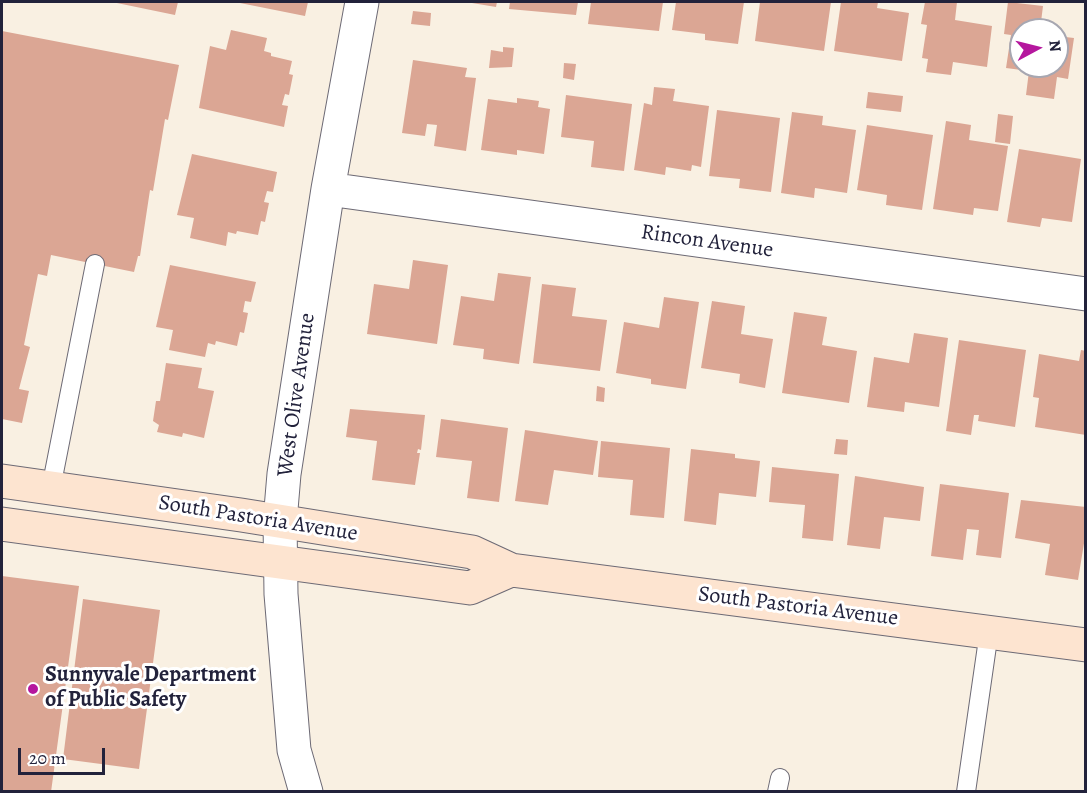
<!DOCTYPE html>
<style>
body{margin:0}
#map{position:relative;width:1087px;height:793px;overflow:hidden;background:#f9f0e2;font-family:Alegreya,serif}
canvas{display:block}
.frame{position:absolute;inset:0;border:3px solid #22223b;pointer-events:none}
.north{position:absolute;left:1009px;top:18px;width:60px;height:60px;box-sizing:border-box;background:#fff;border:2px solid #a7a7b1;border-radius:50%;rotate:83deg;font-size:16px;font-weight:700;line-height:24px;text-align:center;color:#22223b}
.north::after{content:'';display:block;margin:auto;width:21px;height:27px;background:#b5179e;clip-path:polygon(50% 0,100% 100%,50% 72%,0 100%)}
.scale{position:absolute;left:18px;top:748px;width:87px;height:27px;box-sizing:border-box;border:3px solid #22223b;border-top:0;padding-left:8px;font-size:18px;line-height:21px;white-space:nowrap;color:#22223b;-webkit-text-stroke:4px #fff;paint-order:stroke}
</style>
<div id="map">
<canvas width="1087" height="793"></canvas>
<div class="frame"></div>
<div class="north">N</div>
<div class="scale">20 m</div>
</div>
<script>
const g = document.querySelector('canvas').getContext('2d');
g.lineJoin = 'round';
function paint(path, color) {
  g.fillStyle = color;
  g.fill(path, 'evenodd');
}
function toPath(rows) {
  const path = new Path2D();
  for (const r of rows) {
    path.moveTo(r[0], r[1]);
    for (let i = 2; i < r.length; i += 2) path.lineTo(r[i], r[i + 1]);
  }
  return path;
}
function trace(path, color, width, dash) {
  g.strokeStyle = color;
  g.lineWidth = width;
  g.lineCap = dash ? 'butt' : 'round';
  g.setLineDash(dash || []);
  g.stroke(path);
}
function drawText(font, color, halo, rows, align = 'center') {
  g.font = font + ' Alegreya,serif';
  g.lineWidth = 6;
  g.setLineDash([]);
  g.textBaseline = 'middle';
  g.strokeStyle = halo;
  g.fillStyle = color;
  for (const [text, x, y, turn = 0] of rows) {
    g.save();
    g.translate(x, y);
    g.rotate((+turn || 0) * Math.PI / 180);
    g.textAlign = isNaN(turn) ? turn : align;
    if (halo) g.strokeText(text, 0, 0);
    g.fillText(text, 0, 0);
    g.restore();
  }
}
const building = toPath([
 [112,2,178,2,175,15],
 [466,2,497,2,496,7],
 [510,2,578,2,576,15,509,9],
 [591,2,663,2,659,31,588,24],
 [676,2,744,2,738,44,705,40,705,34,672,30],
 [760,2,831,2,824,51,755,41],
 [841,2,878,2,877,8,909,13,902,61,834,51],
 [925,2,957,2,955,20,992,26,987,67,953,62,951,75,926,72,928,59,922,58,927,25,921,24],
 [1008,2,1043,6,1040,30,1021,30,1021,66,1057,66,1057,36,1074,38,1068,79,1057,77,1054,99,1026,95,1029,71,1006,68,1011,35,1004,34],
 [240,3,240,2,308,2,305,16],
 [413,11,431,13,430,26,411,24],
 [231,30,267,38,264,51,271,53,271,56,292,61,289,74,293,75,289,95,285,94,282,105,288,106,284,127,199,108,210,46,226,50],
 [2,31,179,65,168,120,165,119,153,191,150,190,140,256,138,256,134,272,51,255,47,276,38,274,24,345,30,347,19,389,29,391,22,423,2,419],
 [503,47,514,48,512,67,489,68,491,50,503,52],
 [413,60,467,68,465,77,476,78,466,151,434,146,437,125,427,124,425,136,402,133],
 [564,63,576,64,574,80,563,78],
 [654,87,675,89,673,101,709,106,701,167,692,165,691,171,666,167,665,175,634,170,644,103,652,105],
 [868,92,903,96,901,112,866,108],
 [566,95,632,104,624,171,591,167,594,141,561,137],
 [517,98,539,101,538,107,550,109,544,154,517,150,517,155,481,150,488,99,517,103],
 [717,110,780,118,771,192,739,188,740,179,709,176],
 [792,112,823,116,822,125,856,130,847,193,815,188,814,198,781,193],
 [998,114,1013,116,1010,144,995,142],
 [946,121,971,125,969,140,1008,146,998,211,974,208,973,215,933,209],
 [867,125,933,135,922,210,886,205,887,195,857,190],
 [1019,149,1081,159,1072,222,1042,218,1040,227,1007,222],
 [192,154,277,172,273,192,267,191,264,202,269,203,265,222,261,221,258,235,237,231,236,234,228,232,226,246,190,238,194,218,177,215],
 [413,260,448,265,437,344,367,334,374,284,409,289],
 [170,265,256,282,251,302,245,301,243,312,248,313,244,333,240,332,237,346,216,341,215,345,208,343,205,357,169,350,173,330,156,327],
 [498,273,531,277,519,364,483,359,484,349,453,345,461,296,494,301],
 [542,284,576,288,572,316,607,320,600,371,533,363],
 [664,297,699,302,686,389,651,384,651,379,616,373,624,322,659,328],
 [712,301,745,306,741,334,773,339,765,388,739,383,740,374,701,368],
 [794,312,827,317,822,345,857,351,849,403,782,393],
 [914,333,948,338,939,407,905,402,904,412,867,407,874,357,909,363],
 [959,340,1026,350,1015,427,978,421,979,415,974,415,971,435,946,431],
 [1081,350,1086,351,1086,435,1035,427,1039,398,1033,397,1039,354,1079,361],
 [166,363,202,368,198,388,214,391,204,438,183,433,182,437,157,432,159,425,153,421,156,401,160,401],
 [597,386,605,388,604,402,596,401],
 [350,409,425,415,421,450,418,449,417,453,420,453,415,485,372,480,377,441,346,437],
 [441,419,508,428,499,502,467,498,472,461,436,457],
 [525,430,598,441,593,475,554,470,548,505,515,501],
 [836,439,848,440,847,455,834,454],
 [601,441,670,448,664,518,630,515,633,480,598,477],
 [691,449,735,454,735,458,760,461,756,497,719,493,716,525,684,521],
 [772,467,839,474,833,541,802,538,805,505,769,502],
 [855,476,924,487,920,521,884,517,880,549,847,545],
 [940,484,1009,493,1001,558,976,555,979,530,967,529,963,560,931,556],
 [1021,500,1086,507,1086,531,1078,580,1045,575,1050,544,1015,538],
 [2,576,79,586,51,792,2,792],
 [83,599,160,610,139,769,63,759]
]);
const lane = toPath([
 [51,488,95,264],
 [777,792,780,778],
 [966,792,989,632]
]);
const street = toPath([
 [328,189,1086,294],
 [306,792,294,750,281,594,280,521,284,474,328,189,362,2]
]);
const secondary = toPath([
 [2,481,241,515,472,552,511,570,1086,645],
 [2,524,470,588,511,570]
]);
const markers = [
 [33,689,6,"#b5179e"]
];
const streetNames = [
 ["Rincon Avenue",707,242,8],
 ["West Olive Avenue",297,395,-82],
 ["South Pastoria Avenue",258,519,9],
 ["South Pastoria Avenue",798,607,7]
];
const poiNames = [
 ["Sunnyvale Department",45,676],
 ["of Public Safety",45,701]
];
paint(building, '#dba694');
trace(lane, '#6d6a75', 20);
trace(street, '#6d6a75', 35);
trace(secondary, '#6d6a75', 35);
trace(lane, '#fff', 18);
trace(street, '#fff', 33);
trace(secondary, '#fde4d0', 33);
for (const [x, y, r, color] of markers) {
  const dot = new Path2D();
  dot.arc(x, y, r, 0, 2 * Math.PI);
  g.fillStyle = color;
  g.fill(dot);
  trace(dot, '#fff', 2);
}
drawText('22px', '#22223b', '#fff', streetNames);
drawText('bold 22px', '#22223b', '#fff', poiNames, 'left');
</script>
